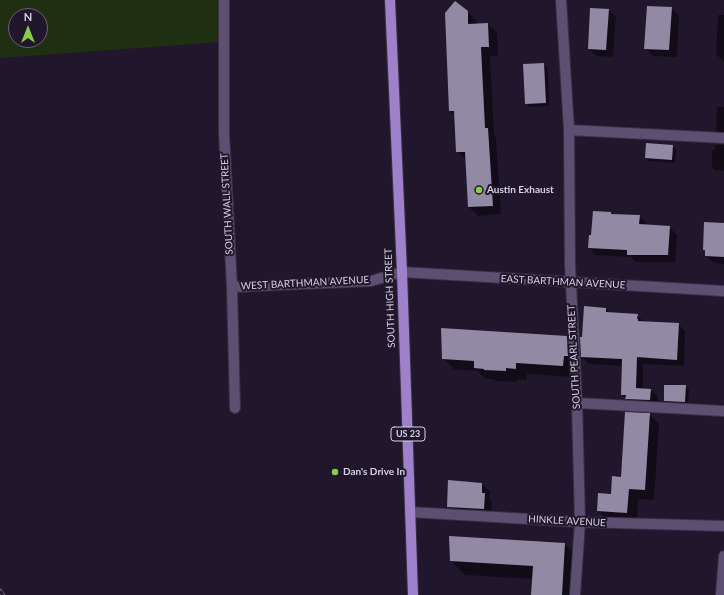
<!DOCTYPE html>
<style>
body{margin:0}
#map{position:relative;width:724px;height:595px;overflow:hidden;background:#20172c;font-family:Lato,sans-serif}
canvas{display:block}
.north{position:absolute;left:8px;top:8px;width:40px;height:40px;box-sizing:border-box;background:#20172c;border:1px solid #696274;border-radius:50%;rotate:0deg;font-size:11px;font-weight:700;line-height:16px;text-align:center;color:#d7d2e1}
.north::after{content:'';display:block;margin:auto;width:14px;height:18px;background:#89ce48;clip-path:polygon(50% 0,100% 100%,50% 72%,0 100%)}
</style>
<div id="map">
<canvas width="724" height="595"></canvas>
<div class="north">N</div>
</div>
<script>
const g = document.querySelector('canvas').getContext('2d');
g.lineJoin = 'round';
function paint(path, color) {
  g.fillStyle = color;
  g.fill(path, 'evenodd');
}
function toPath(rows) {
  const path = new Path2D();
  for (const r of rows) {
    path.moveTo(r[0], r[1]);
    for (let i = 2; i < r.length; i += 2) path.lineTo(r[i], r[i + 1]);
  }
  return path;
}
function trace(path, color, width, dash) {
  g.strokeStyle = color;
  g.lineWidth = width;
  g.lineCap = dash ? 'butt' : 'round';
  g.setLineDash(dash || []);
  g.stroke(path);
}
function drawText(font, color, halo, rows, align = 'center') {
  g.font = font + ' Lato,sans-serif';
  g.lineWidth = 4;
  g.setLineDash([]);
  g.textBaseline = 'middle';
  g.strokeStyle = halo;
  g.fillStyle = color;
  for (const [text, x, y, turn = 0] of rows) {
    g.save();
    g.translate(x, y);
    g.rotate((+turn || 0) * Math.PI / 180);
    g.textAlign = isNaN(turn) ? turn : align;
    if (halo) g.strokeText(text, 0, 0);
    g.fillText(text, 0, 0);
    g.restore();
  }
}
const green = toPath([
 [0,0,220,0,221,42,0,58],
 [16,16,40,16,40,40,16,40]
]);
const shadow = toPath([
 [671,8,679,16,677,57,653,56,645,48],
 [608,10,616,17,613,57,597,56,589,49],
 [468,12,477,21,477,25,488,24,497,33,498,55,490,56,494,135,496,138,501,214,478,216,469,207,467,161,457,151,455,116,450,111],
 [718,15,724,15,724,62,716,54],
 [544,64,548,68,549,106,530,107,526,104,524,65],
 [717,107,724,107,724,135,720,134,716,131],
 [715,145,724,145,724,171,715,170,712,167,712,150,715,150],
 [672,146,676,149,675,163,649,161,646,158],
 [610,213,613,215,639,216,647,223,647,226,669,227,677,235,675,262,635,262,631,257,596,255,589,248,592,236],
 [724,225,724,264,714,263,706,256,706,252,704,250],
 [585,307,606,309,610,313,637,315,644,322,678,324,685,331,684,366,643,364,643,389,651,390,658,397,657,407,633,406,622,395,623,366,589,364,582,357],
 [567,337,578,349,574,377,527,374,526,380,517,379,517,382,496,381,494,379,486,379,478,371,454,369,443,358],
 [685,386,689,390,688,405,668,404,665,401],
 [649,414,659,424,654,500,638,499,637,522,608,521,598,511,612,495,622,478],
 [449,481,482,484,490,491,489,499,492,502,491,516,455,514,448,506],
 [450,537,565,544,579,558,577,595,532,595,533,579,465,575,451,561]
]);
const building = toPath([
 [455,1,468,11,468,24,488,23,489,47,481,47,485,128,488,128,493,206,468,207,465,152,456,152,454,111,449,111,445,13],
 [647,6,672,7,669,50,644,49],
 [590,8,609,9,606,50,588,49],
 [544,63,546,103,525,104,523,64],
 [646,143,673,145,672,160,645,158],
 [593,211,611,212,611,214,640,215,639,224,670,226,668,255,627,255,627,250,588,248,589,235,591,235],
 [704,222,724,223,724,257,705,256,705,250,703,250],
 [584,306,606,308,606,312,638,314,637,319,638,319,638,321,679,323,677,360,637,357,636,388,651,389,650,400,625,399,626,395,621,395,622,359,581,357,580,337,582,337],
 [441,328,567,336,568,356,564,356,563,366,516,363,516,369,506,368,506,371,484,370,484,369,474,368,474,361,442,359],
 [664,385,686,385,685,402,664,401],
 [625,412,650,413,645,490,629,489,627,513,597,511,598,493,611,494,612,476,621,477],
 [448,480,482,483,482,493,485,493,484,509,447,507],
 [449,536,565,543,562,595,531,595,533,566,450,561]
]);
const service = toPath([
 [561,0,569,130,570,265,577,403,580,522,575,595],
 [569,130,724,138],
 [577,403,724,411],
 [721,595,724,556]
]);
const minor = toPath([
 [224,0,224,133,232,287,235,408],
 [232,287,371,281,402,272,724,291],
 [410,512,580,522,724,526]
]);
const primary = toPath([
 [390,0,402,272,413,595]
]);
const rail = toPath([
 [0,591,3,595]
]);
const markers = [
 [479,190,4,"#89ce48"],
 [335,472,4,"#89ce48"]
];
const shields = [
 [408,434,34]
];
const shieldNames = [
 ["US 23",408,434]
];
const poiNames = [
 ["Austin Exhaust",487,190],
 ["Dan's Drive In",343,472]
];
const streetNames = [
 ["SOUTH WALL STREET",227,204,-93],
 ["EAST BARTHMAN AVENUE",563,282,3],
 ["WEST BARTHMAN AVENUE",305,283,-3],
 ["SOUTH HIGH STREET",390,298,-92],
 ["SOUTH PEARL STREET",574,357,-93],
 ["HINKLE AVENUE",567,521,3]
];
paint(green, '#1f2f12');
paint(shadow, '#0007');
paint(building, '#9289a4');
trace(service, '#3a3145', 12);
trace(minor, '#3a3145', 12);
trace(primary, '#3a3145', 12);
trace(service, '#5c4f72', 10);
trace(minor, '#5c4f72', 10);
trace(primary, '#9e81ca', 10);
trace(rail, '#766f82', 4.5);
trace(rail, '#20172c', 3, [9]);
for (const [x, y, r, color] of markers) {
  const dot = new Path2D();
  dot.arc(x, y, r, 0, 2 * Math.PI);
  g.fillStyle = color;
  g.fill(dot);
  trace(dot, '#20172c', 1.5);
}
for (const [x, y, w] of shields) {
  const box = new Path2D();
  box.roundRect(x - w / 2, y - 7, w, 14, 3);
  g.fillStyle = '#20172c';
  g.fill(box);
  trace(box, '#d7d2e1', 1);
}
drawText('bold 9px', '#d7d2e1', null, shieldNames);
drawText('bold 10px', '#d7d2e1', '#20172c', poiNames, 'left');
drawText('10px', '#d7d2e1', '#20172c', streetNames);
</script>
